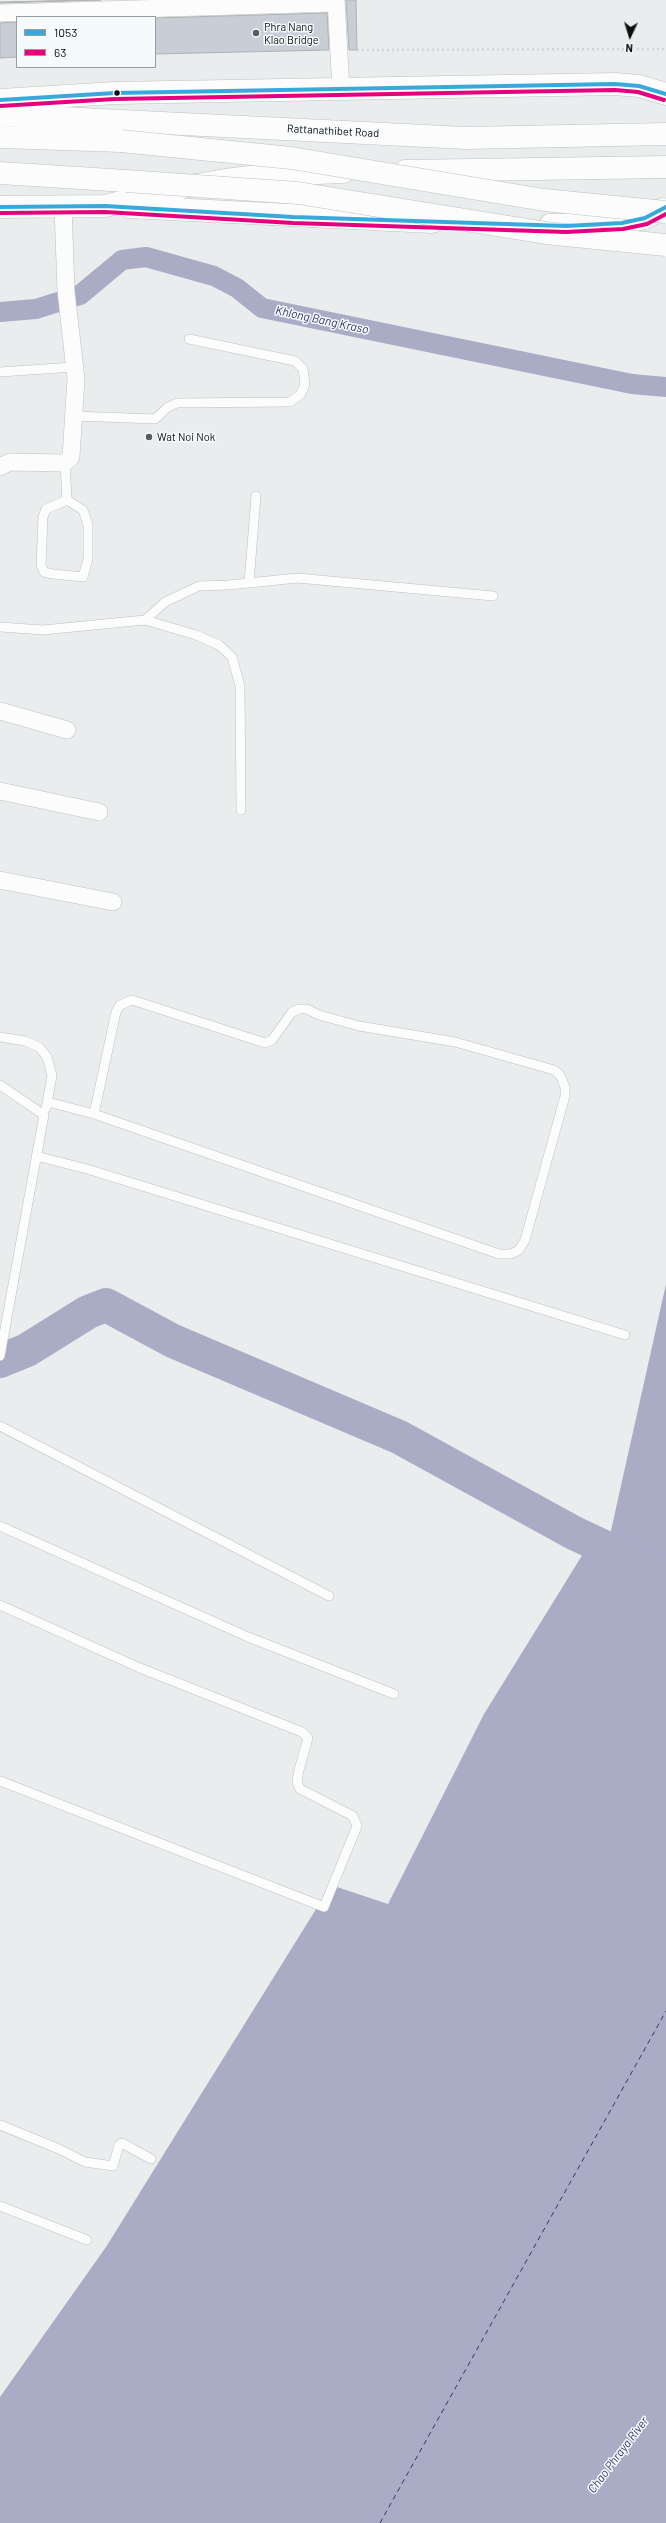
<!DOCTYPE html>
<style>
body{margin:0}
#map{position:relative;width:666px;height:2523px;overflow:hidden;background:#e9edee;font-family:Barlow,sans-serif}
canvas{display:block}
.legend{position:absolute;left:16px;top:16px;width:140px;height:52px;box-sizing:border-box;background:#f5fbfd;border:1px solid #989d9e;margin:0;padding:5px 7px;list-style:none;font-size:12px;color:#0d0f0f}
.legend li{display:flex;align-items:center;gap:8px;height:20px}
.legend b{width:20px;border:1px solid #989d9e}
.north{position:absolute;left:610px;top:16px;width:40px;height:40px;-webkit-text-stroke:3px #f5fbfd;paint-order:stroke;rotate:184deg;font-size:11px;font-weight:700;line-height:16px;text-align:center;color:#0d0f0f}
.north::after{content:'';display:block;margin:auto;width:14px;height:18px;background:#0d0f0f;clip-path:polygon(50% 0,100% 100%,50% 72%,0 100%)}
</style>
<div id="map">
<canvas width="666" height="2523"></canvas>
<ul class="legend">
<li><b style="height:5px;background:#37aadb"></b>1053</li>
<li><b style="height:5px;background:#e5007d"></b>63</li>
</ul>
<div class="north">N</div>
</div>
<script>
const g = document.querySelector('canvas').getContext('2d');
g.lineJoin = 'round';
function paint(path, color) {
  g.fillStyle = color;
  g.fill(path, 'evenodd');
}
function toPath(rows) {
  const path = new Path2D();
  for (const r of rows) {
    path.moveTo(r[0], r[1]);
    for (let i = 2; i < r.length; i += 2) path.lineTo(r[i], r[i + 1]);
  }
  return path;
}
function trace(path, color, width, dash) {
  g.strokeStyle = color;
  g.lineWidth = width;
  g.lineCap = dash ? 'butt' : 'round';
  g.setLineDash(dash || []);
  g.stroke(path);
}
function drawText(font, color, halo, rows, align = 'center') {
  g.font = font + ' Barlow,sans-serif';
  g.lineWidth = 3;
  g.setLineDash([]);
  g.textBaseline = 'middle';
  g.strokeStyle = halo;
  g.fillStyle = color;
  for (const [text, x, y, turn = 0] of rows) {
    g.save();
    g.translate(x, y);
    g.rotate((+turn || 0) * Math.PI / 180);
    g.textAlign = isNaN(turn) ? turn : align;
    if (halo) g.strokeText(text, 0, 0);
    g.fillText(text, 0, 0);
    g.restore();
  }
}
const water = toPath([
 [666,1284,666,2523,0,2523,0,2397,106,2247,331,1885,388,1904,484,1714,599,1528,610,1535]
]);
const canal = toPath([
 [0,312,36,309,80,295,122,260,146,257,214,276,237,288,262,308,632,384,666,387]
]);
const river = toPath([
 [0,1361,27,1350,88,1312,106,1305,173,1341,399,1437,574,1533,666,1576]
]);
const ferry = toPath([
 [380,2523,666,2011]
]);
const building = toPath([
 [87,0,101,0,0,3,0,2,87,0],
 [346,0,356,0,357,50,349,50,346,0],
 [327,13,329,50,155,54,155,18,327,13],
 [17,22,17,57,0,58,0,23,17,22]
]);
const path = toPath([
 [357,50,666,49]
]);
const service = toPath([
 [0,372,74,367],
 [74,416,155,419,168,407,177,403,290,402,301,394,305,384,303,369,295,361,189,339],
 [65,463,67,500],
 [67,500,83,510,88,525,88,559,83,577,53,574,44,572,41,565,43,517,46,509,67,500],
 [249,583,256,496],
 [145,620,196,635,219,645,232,657,240,686,241,810],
 [0,627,43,630,145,620,165,602,199,586,229,585,297,578,493,596],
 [0,1037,25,1041,39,1047,47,1057,52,1076,46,1108],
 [0,1085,44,1115,0,1356],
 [48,1102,94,1114,116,1012,120,1005,132,1000,265,1043,272,1040,292,1012,299,1009,307,1009,319,1015,359,1026,455,1042,554,1070,560,1075,565,1087,565,1096,525,1240,519,1250,511,1254,499,1254,94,1114],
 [36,1156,87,1169,625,1335],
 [0,1426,329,1596],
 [0,1526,248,1637,394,1694],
 [0,1605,140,1668,302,1732,308,1738,299,1770,297,1782,300,1789,353,1816,357,1826,324,1907,0,1781],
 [0,2125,59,2149,85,2162,113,2166,119,2145,122,2143,151,2159],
 [0,2206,87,2240]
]);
const minor = toPath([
 [336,0,341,90],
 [0,13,336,3],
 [0,467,10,462,65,463,71,457,76,379,66,291,63,207],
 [0,711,67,730],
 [0,791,99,812],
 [0,880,113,902]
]);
const secondary = toPath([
 [0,100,115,93,615,84,639,86,666,94],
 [0,115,466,138,666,134],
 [405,171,666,167],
 [0,207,105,206,184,187,225,180,267,175,343,172],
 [129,207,432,222],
 [550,225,622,223,645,218,663,209]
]);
const primary = toPath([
 [0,137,121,141],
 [0,173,126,181]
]);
const primaryBridge = toPath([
 [121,141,291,158,544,200,666,212],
 [126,181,298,193,546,233,666,245]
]);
const bus1 = toPath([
 [0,100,115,93,615,84,639,86,666,94],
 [0,207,105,206,293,217,566,226,622,223,645,218,666,207]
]);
const bus2 = toPath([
 [0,106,115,99,615,90,638,92,664,100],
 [0,213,105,212,293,223,566,232,623,229,647,224,666,214]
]);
const markers = [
 [256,33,4,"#5a5d5d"],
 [117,93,3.5,"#0d0f0f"],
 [149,437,4,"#5a5d5d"]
];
const poiNames = [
 ["Phra Nang",264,27],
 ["Klao Bridge",264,40],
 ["Wat Noi Nok",157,437]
];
const streetNames = [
 ["Rattanathibet Road",333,131,3]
];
const waterNames = [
 ["Khlong Bang Kraso",322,320,12],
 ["Chao Phraya River",618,2455,-53]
];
paint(water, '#aaacc6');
trace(canal, '#aaacc6', 20);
trace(river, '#aaacc6', 34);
trace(ferry, '#373466', 1, [5, 4]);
paint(building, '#c7ced5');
trace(building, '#afb2b3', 1);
trace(service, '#bdc0c1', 10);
trace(minor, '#bdc0c1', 18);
trace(secondary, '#bdc0c1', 23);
trace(primary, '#bdc0c1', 23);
trace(path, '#d3d4d4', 2.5, [2, 3]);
trace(service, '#fcfcfc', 9);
trace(minor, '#fcfcfc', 17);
trace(secondary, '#fcfcfc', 22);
trace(primary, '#fcfcfc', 22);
trace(primaryBridge, '#bdc0c1', 23, []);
trace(primaryBridge, '#fcfcfc', 22);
trace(bus1, '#37aadb', 4);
trace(bus2, '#e5007d', 4);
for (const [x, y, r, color] of markers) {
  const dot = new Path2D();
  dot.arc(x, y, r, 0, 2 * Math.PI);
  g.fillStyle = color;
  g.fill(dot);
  trace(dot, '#f5fbfd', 1.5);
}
drawText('11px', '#0d0f0f', '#f5fbfd', poiNames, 'left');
drawText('11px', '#0d0f0f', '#f5fbfd', streetNames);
drawText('italic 12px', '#373466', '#f5fbfd', waterNames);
</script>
